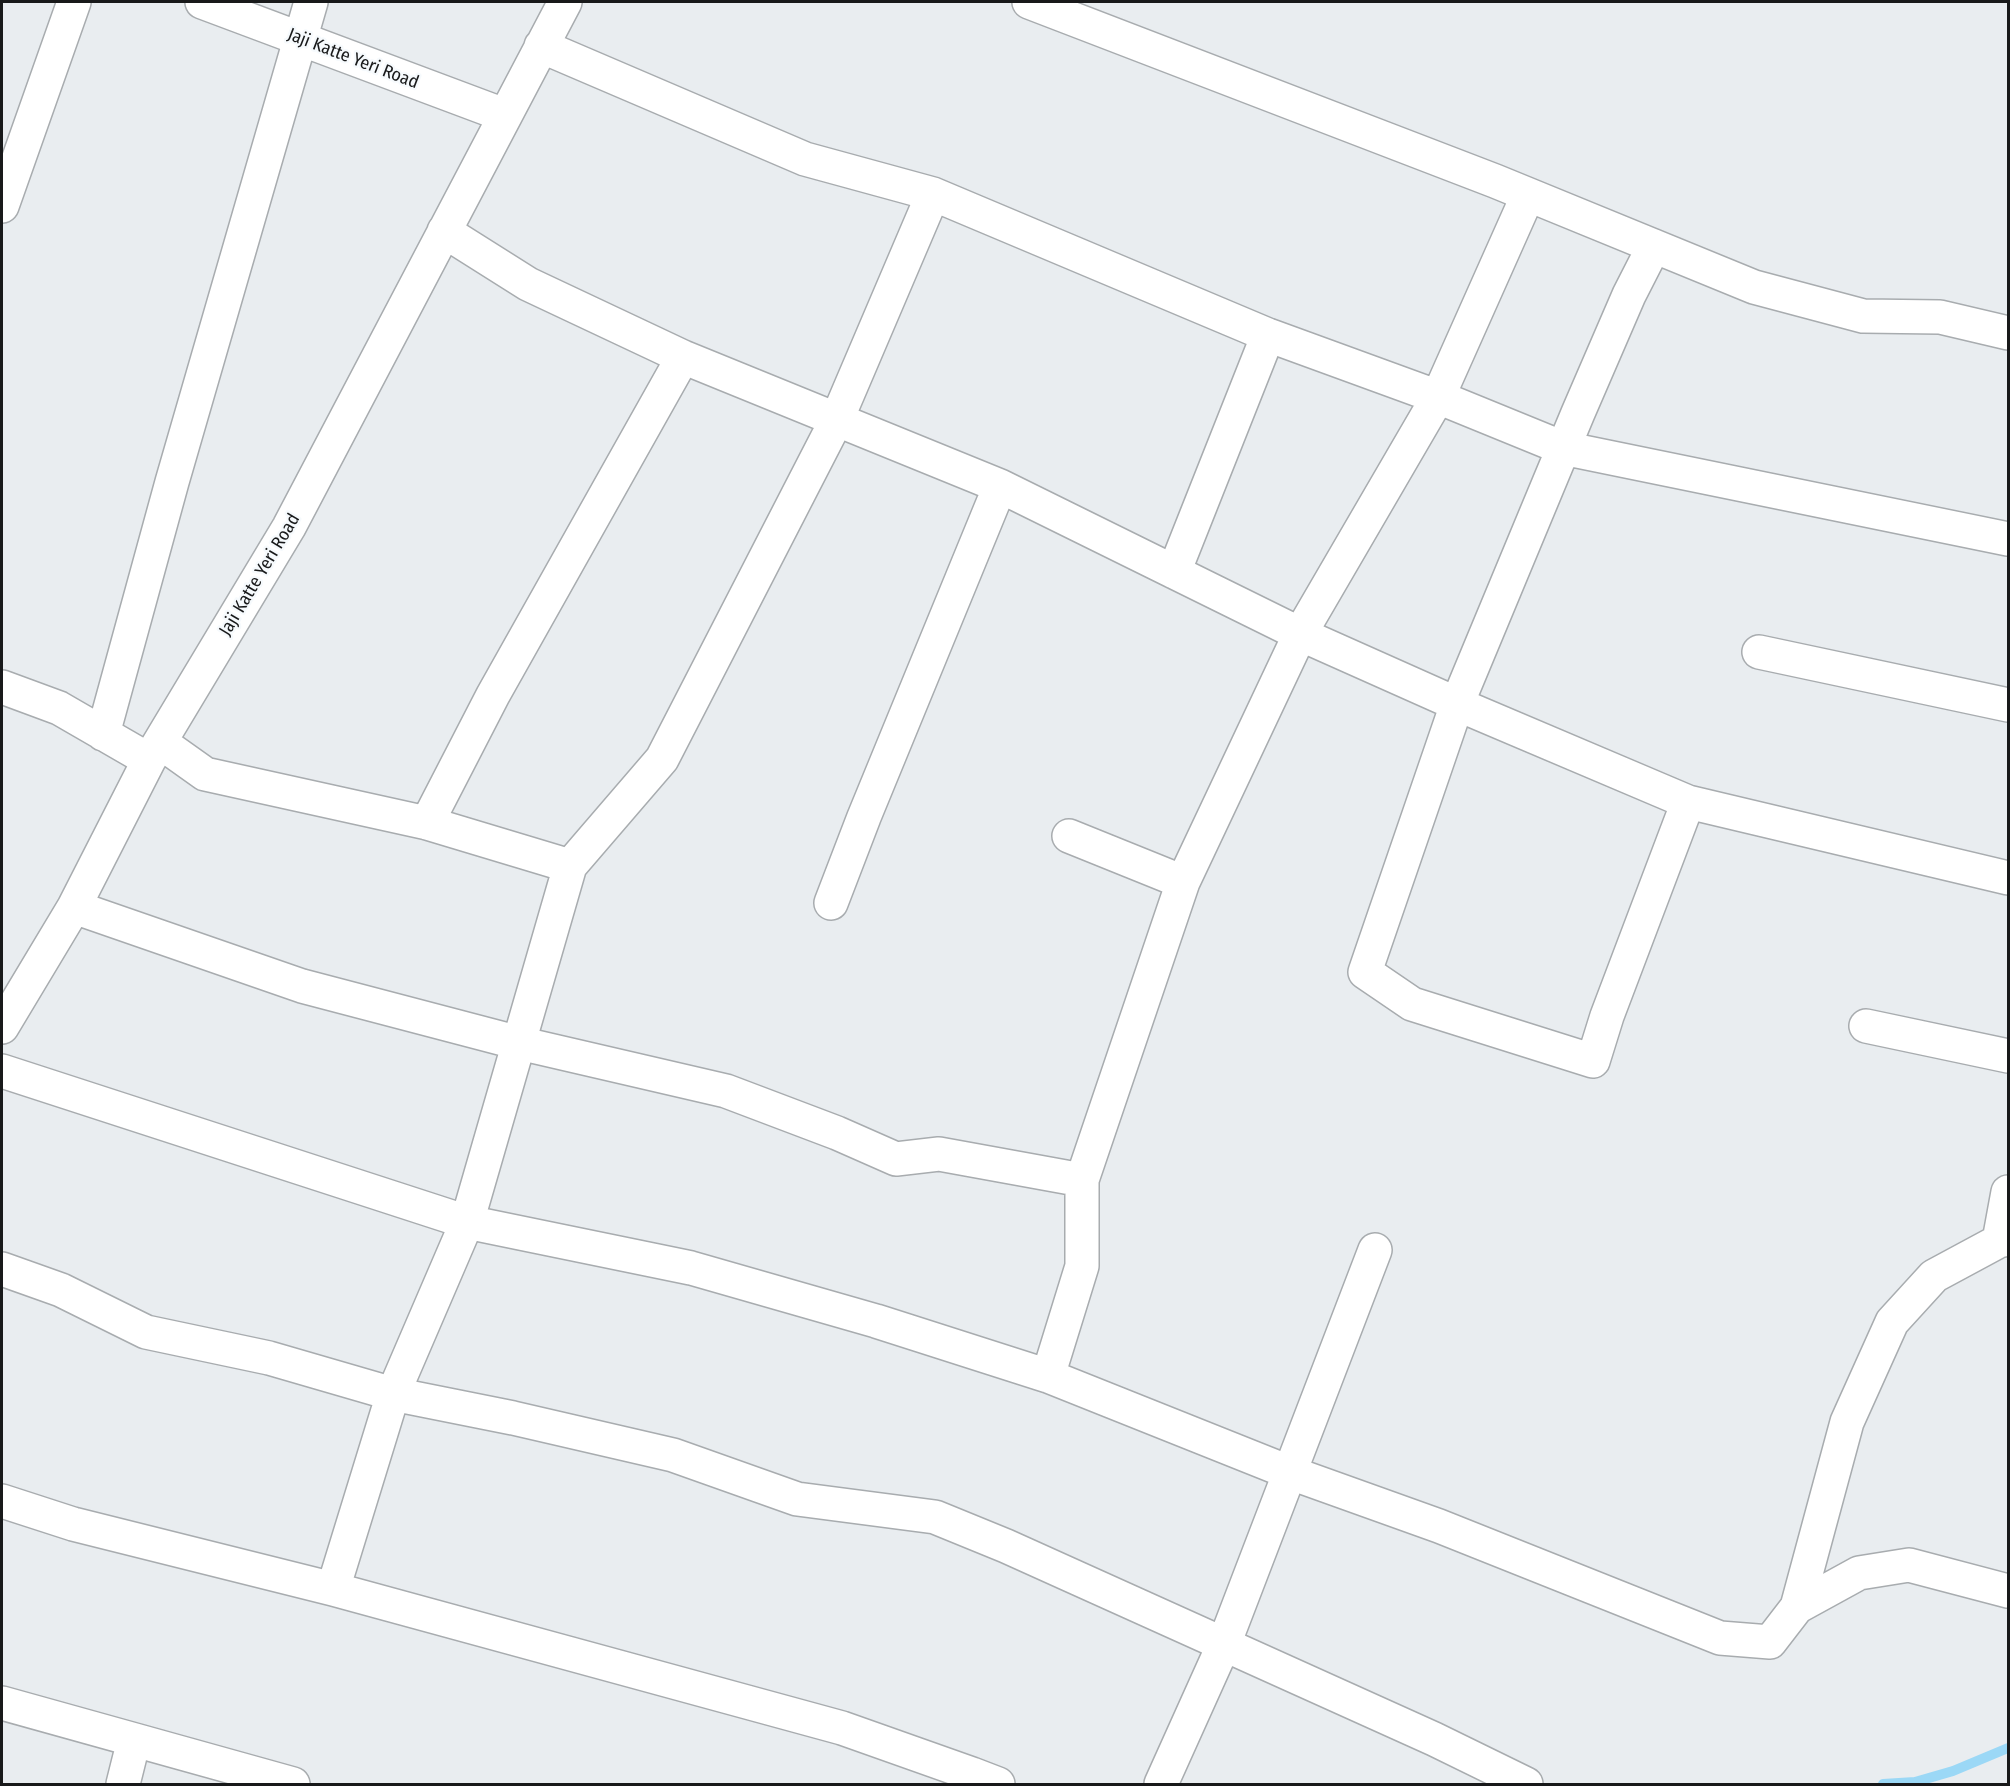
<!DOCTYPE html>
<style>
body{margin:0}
#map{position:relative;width:2010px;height:1786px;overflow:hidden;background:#e9edf0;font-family:"Fira Sans Condensed",sans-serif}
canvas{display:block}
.frame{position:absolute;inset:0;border:3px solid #18191a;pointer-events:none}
</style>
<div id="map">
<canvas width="2010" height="1786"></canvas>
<div class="frame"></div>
</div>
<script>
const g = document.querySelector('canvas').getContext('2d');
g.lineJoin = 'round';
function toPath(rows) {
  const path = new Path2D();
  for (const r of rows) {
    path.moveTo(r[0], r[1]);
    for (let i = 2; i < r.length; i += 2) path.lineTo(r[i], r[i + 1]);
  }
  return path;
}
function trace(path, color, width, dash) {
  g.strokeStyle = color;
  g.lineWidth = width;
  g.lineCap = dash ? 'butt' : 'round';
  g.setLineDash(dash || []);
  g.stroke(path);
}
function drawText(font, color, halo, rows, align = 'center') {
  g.font = font + ' "Fira Sans Condensed",sans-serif';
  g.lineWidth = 4.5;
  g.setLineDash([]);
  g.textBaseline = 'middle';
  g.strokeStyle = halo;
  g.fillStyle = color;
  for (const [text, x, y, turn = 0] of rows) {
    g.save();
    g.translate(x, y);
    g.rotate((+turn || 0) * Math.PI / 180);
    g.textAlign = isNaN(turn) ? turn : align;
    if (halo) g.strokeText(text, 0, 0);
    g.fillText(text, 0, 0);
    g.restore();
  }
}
const stream = toPath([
 [1883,1784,1915,1782,1953,1771,2008,1748]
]);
const minor = toPath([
 [202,2,504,115],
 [1029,2,1495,181,1754,287,1863,316,1940,317,2008,333],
 [541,46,805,159,933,194,1268,335,1438,397,1563,448,2008,539],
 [2,206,74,2],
 [444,231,528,284,683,357,1000,486,1300,634,1457,704,1688,802,2008,878],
 [1654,246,1629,295,1578,413,1457,704,1365,972,1412,1004,1593,1061,1607,1016,1688,802],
 [1174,572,1268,335],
 [1759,652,2008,705],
 [2,687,59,708,149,760],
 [103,734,172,482,311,2],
 [160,742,205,774,427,823,570,866],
 [427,823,493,695,683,357],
 [1069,836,1183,882],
 [831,903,864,817,1000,486],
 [74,907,302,986,519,1043,726,1091,837,1133,896,1159,939,1154,1082,1180],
 [1866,1026,2008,1056],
 [2,1027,74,907,149,760,289,527,565,2],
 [2,1071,467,1222,691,1268,876,1321,1048,1376,1291,1473,1439,1526,1720,1638,1770,1642,1797,1607,1859,1573,1909,1565,2008,1591],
 [1999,1241,2008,1192],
 [2,1269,61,1290,146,1332,269,1358,393,1394,513,1418,673,1455,797,1499,935,1517,1006,1546,1434,1739,1526,1784],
 [1048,1376,1082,1266,1082,1180,1183,882,1300,634,1438,397,1528,195],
 [2,1501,73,1524,333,1589,842,1728,972,1774,998,1784],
 [333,1589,393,1394,467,1222,570,866,662,759,837,419,933,194],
 [1797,1607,1847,1422,1892,1322,1934,1276,1999,1241,2008,1239],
 [2,1703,293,1784],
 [123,1784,134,1740],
 [1161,1784,1224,1644,1375,1250]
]);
const streetNames = [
 ["Jaji Katte Yeri Road",353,59,21],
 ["Jaji Katte Yeri Road",260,575,-59]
];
trace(stream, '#9bd8f6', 10);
trace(minor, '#a8acaf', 36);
trace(minor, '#fff', 33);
drawText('18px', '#18191a', '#f6fafd', streetNames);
</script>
